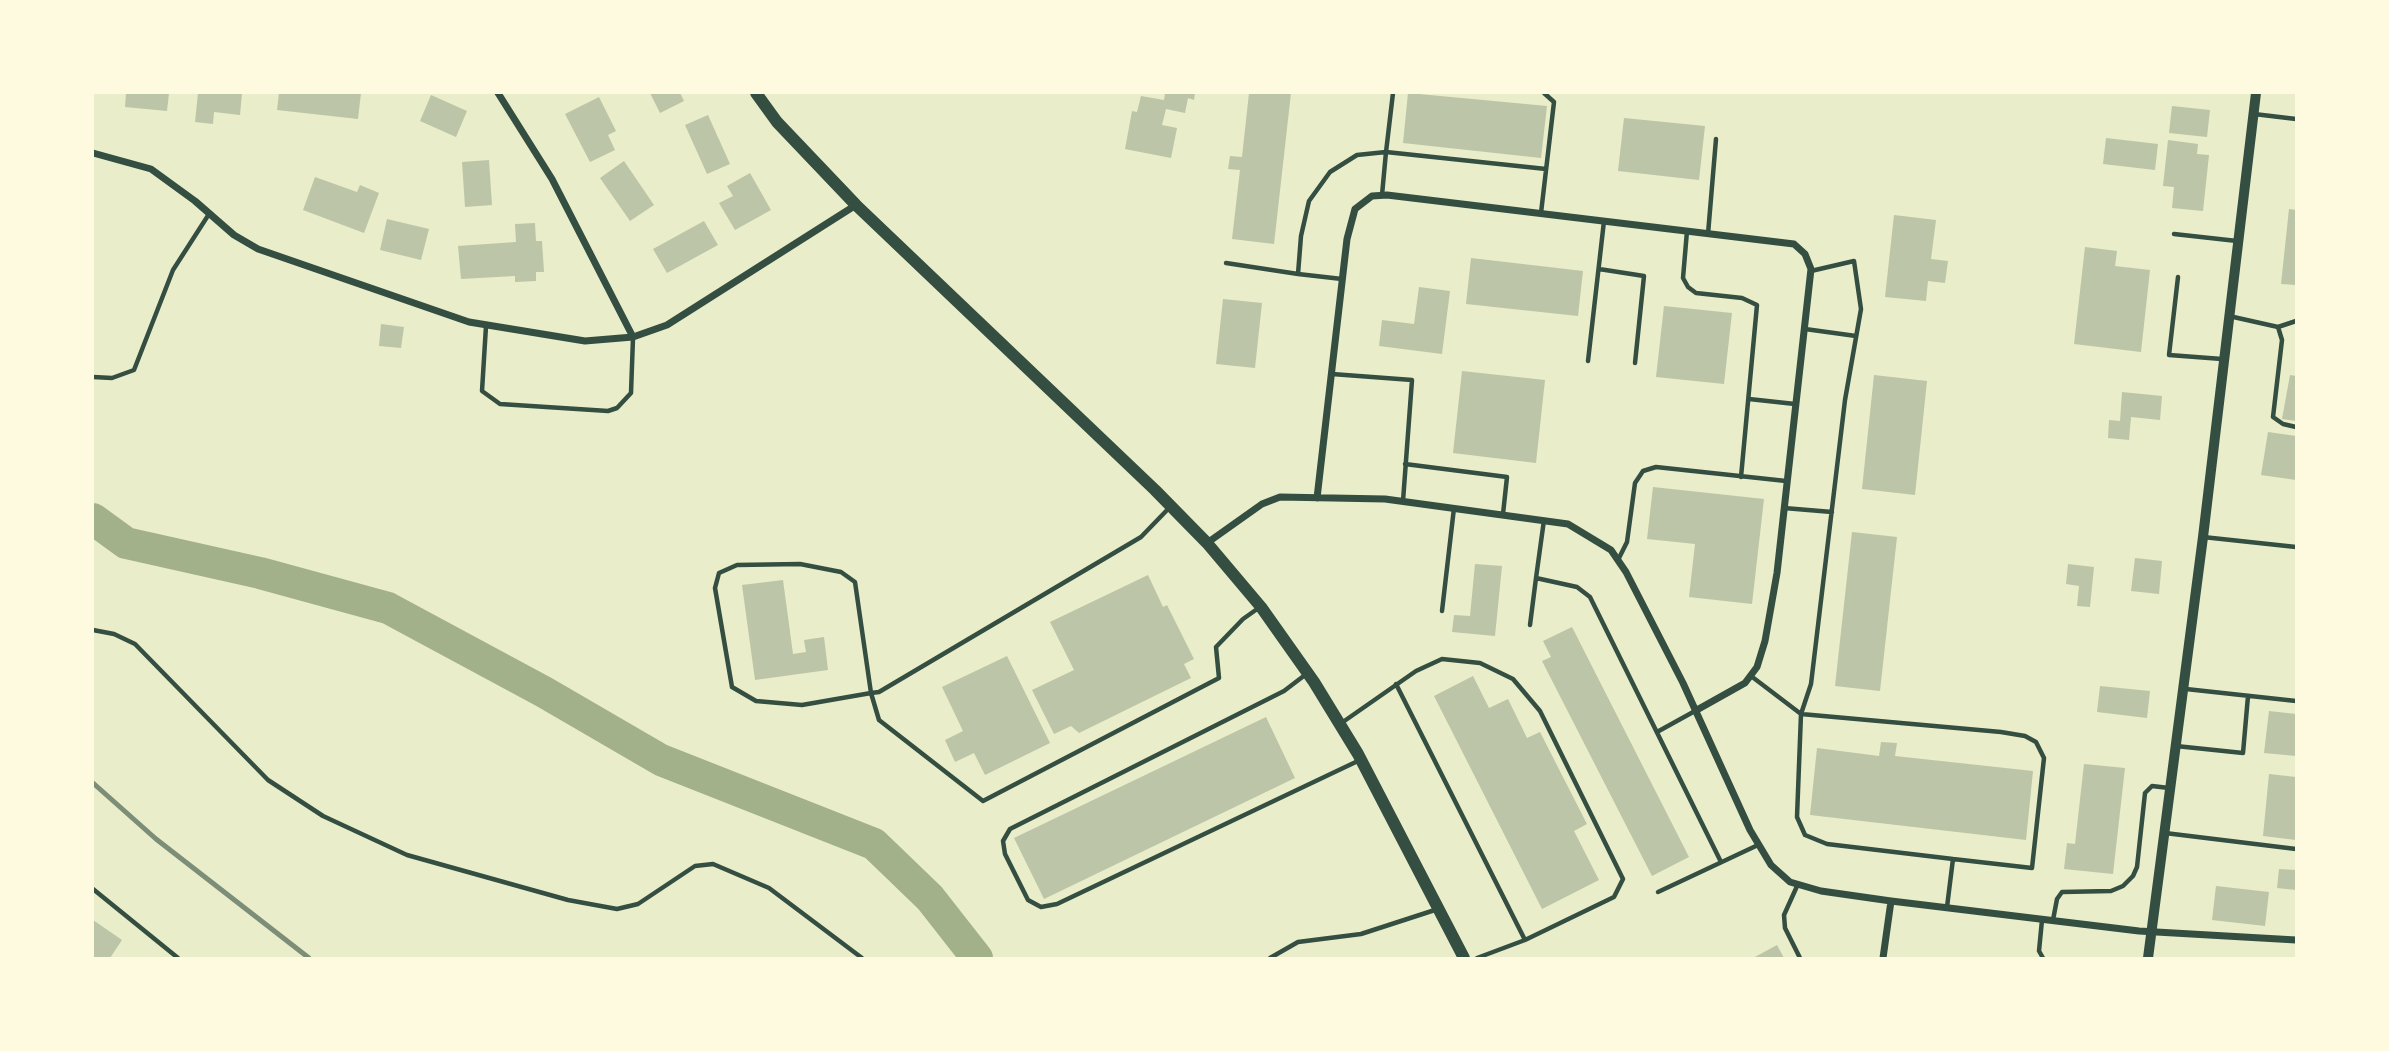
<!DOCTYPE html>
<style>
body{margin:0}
#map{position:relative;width:2389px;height:1051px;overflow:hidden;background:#e9edc9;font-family:"Varela Round",sans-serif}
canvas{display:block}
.frame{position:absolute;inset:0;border:94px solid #fefae0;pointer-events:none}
</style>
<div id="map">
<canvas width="2389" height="1051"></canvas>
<div class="frame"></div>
</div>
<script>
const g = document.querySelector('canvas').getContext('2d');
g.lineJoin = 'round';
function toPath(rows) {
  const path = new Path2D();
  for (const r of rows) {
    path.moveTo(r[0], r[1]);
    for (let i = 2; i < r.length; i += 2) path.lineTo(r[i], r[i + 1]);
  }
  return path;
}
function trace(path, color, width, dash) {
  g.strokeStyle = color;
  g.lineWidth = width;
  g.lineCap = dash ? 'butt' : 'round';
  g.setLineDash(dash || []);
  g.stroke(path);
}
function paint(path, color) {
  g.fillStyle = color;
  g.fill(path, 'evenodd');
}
const river = toPath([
 [93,519,126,543,260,573,388,608,544,692,661,760,874,844,930,898,977,958]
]);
const building = toPath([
 [126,93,169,93,167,111,125,107],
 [198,93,242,93,240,115,214,112,213,124,195,122],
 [279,93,361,93,358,119,277,110],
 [650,93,680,93,684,101,660,113],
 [1165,93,1195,93,1194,100,1188,98,1185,113,1166,109,1162,125,1177,128,1171,158,1125,149,1132,111,1137,112,1141,96,1164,100],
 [1249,93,1291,93,1274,244,1232,239,1240,170,1228,169,1230,156,1242,157],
 [1408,93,1547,106,1541,158,1403,143],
 [431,95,467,111,456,137,420,121],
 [599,97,616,131,608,135,615,150,590,162,565,114],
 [2172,106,2210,110,2207,137,2169,133],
 [708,115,730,164,707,174,685,125],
 [1624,118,1705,126,1699,180,1618,171],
 [2106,138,2158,144,2155,170,2103,164],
 [2168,140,2198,144,2197,154,2209,155,2203,211,2172,208,2174,187,2163,186],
 [489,160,492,205,465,207,462,162],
 [624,161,654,205,630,221,600,178],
 [750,173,771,210,735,230,719,203,733,196,727,186],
 [315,177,357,192,360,185,379,193,364,233,303,210],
 [2289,209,2296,210,2296,285,2281,284],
 [1894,215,1936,220,1931,259,1948,261,1945,283,1928,281,1926,301,1885,297],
 [387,219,429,229,421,260,380,250],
 [704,221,718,245,667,273,653,249],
 [535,223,536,241,542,241,544,272,536,272,536,281,515,282,515,276,461,279,458,246,516,242,515,224],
 [2085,247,2117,251,2115,266,2150,270,2141,352,2074,344],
 [1471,258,1583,271,1578,316,1466,304],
 [1419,287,1450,291,1442,354,1379,346,1382,320,1414,324],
 [1223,299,1262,303,1255,368,1216,364],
 [1664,306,1732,313,1724,384,1656,377],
 [381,324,404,327,401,348,379,346],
 [1462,371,1545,380,1536,463,1453,453],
 [1874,375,1927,381,1915,495,1862,489],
 [2290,375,2296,376,2296,421,2282,419],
 [2122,392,2162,396,2160,420,2131,417,2129,440,2108,438,2109,420,2120,421],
 [2268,432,2296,436,2296,480,2261,475],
 [1653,487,1764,499,1752,604,1689,597,1695,544,1647,539],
 [1852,532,1897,537,1880,691,1835,686],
 [2135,558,2162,561,2159,594,2131,591],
 [1475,564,1502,566,1495,636,1452,632,1454,615,1470,616],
 [2068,564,2094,567,2090,607,2077,606,2079,586,2066,584],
 [1148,575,1163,607,1167,605,1194,659,1184,664,1191,678,1079,733,1071,726,1054,734,1032,690,1074,670,1050,622],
 [783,580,793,654,806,652,804,640,824,637,828,670,755,680,742,585],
 [1572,627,1689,857,1652,876,1542,661,1551,657,1543,641],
 [1007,656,1050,743,985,775,974,753,955,762,945,740,963,731,942,687],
 [1473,676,1489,708,1508,699,1527,738,1540,732,1587,824,1574,831,1599,880,1542,909,1434,696],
 [2100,686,2150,691,2147,718,2097,712],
 [2269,711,2296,714,2296,756,2264,753],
 [1266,717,1295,778,1044,899,1014,838],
 [1881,742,1897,743,1895,756,2033,771,2026,840,1810,815,1817,748,1879,756],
 [2084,764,2125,768,2113,874,2064,869,2067,843,2075,844],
 [2269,774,2296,777,2296,840,2263,836],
 [2279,869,2296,870,2296,890,2277,888],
 [2216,886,2269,892,2265,926,2212,920],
 [93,920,122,940,110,958,93,958],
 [1777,945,1784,958,1753,958]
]);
const service = toPath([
 [2254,114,2296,119],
 [1382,195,1386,152,1546,169],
 [1541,213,1554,102,1544,93],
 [1687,231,1683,278,1688,287,1696,293,1742,298,1757,305,1741,477],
 [1708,234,1716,139],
 [2174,234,2237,241],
 [1226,263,1298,274],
 [1599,269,1644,276,1635,363],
 [1811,271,1854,261,1861,309,1845,400,1811,684,1801,714,2001,732,2025,736,2036,742,2044,758,2032,868,1953,859],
 [2178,277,2169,355,2222,359],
 [1342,279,1298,274,1301,236,1309,201,1330,172,1357,155,1386,152,1393,93],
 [2229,316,2278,327,2296,321],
 [486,326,482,391,500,404,608,411,617,408,631,393,633,338],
 [2278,327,2282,340,2273,417,2283,424,2296,427],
 [1805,329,1856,336],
 [1588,361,1604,221],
 [1332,374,1412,380,1403,501],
 [93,377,112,378,134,370,173,270,209,214],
 [1749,399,1795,404],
 [1405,464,1507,477,1503,514],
 [1170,507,1141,537,879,692,871,693,802,705,756,701,732,687,715,588,719,573,737,565,800,564,841,572,855,582,871,693,879,720,983,801,1219,678,1216,647,1243,619,1260,607],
 [1784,508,1832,512],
 [1544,520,1536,578,1577,587,1590,597,1721,862],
 [2203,537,2296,547],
 [1618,560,1627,542,1635,483,1643,471,1656,467,1786,481],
 [1442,611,1454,508],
 [1530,625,1536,578],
 [93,630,114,634,135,644,268,780,323,816,407,855,568,900,617,909,638,904,695,866,713,864,769,888,862,958],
 [1305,675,1284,691,1010,829,1003,841,1005,854,1028,900,1041,907,1057,904,1360,760],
 [1751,676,1801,714,1797,817,1805,835,1827,844,1953,859,1947,907],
 [1396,684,1525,940],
 [2186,689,2296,701],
 [1340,724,1416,671,1442,659,1480,663,1513,679,1540,711,1623,879,1614,897,1525,940,1477,958],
 [1657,732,1695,711],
 [2176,746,2243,753,2248,696],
 [2165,833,2296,849],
 [1798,884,1784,915,1785,928,1800,958],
 [93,889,178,958],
 [1658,892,1758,845],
 [2042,920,2039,951,2043,958],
 [2053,920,2057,899,2062,892,2111,891,2123,886,2133,876,2137,867,2145,793,2152,786,2169,788],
 [1270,958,1298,942,1361,934,1438,909]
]);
const minor = toPath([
 [498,93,552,179,633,337],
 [93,153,151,169,195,201,234,235,258,249,469,322,585,341,633,337,667,325,856,205],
 [1317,498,1347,239,1355,209,1372,196,1387,195,1794,244,1805,254,1811,269,1777,573,1765,641,1757,667,1745,683,1695,711],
 [1207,543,1262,504,1280,497,1385,499,1568,524,1611,550,1626,572,1683,683,1750,830,1771,865,1790,882,1821,891,1891,901,2139,931,2296,940],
 [1883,958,1891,901]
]);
const tertiary = toPath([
 [2148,958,2203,537,2256,93]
]);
const secondary = toPath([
 [756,93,777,122,856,205,1155,490,1207,543,1261,607,1314,682,1358,754,1464,958]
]);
const rail = toPath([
 [93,783,156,839,309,958]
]);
trace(river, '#a3b18a', 32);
paint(building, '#bcc5a7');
trace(service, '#344e41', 4.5);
trace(minor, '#344e41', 7);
trace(tertiary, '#344e41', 10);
trace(secondary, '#344e41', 12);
trace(rail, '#7c8e77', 5);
</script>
